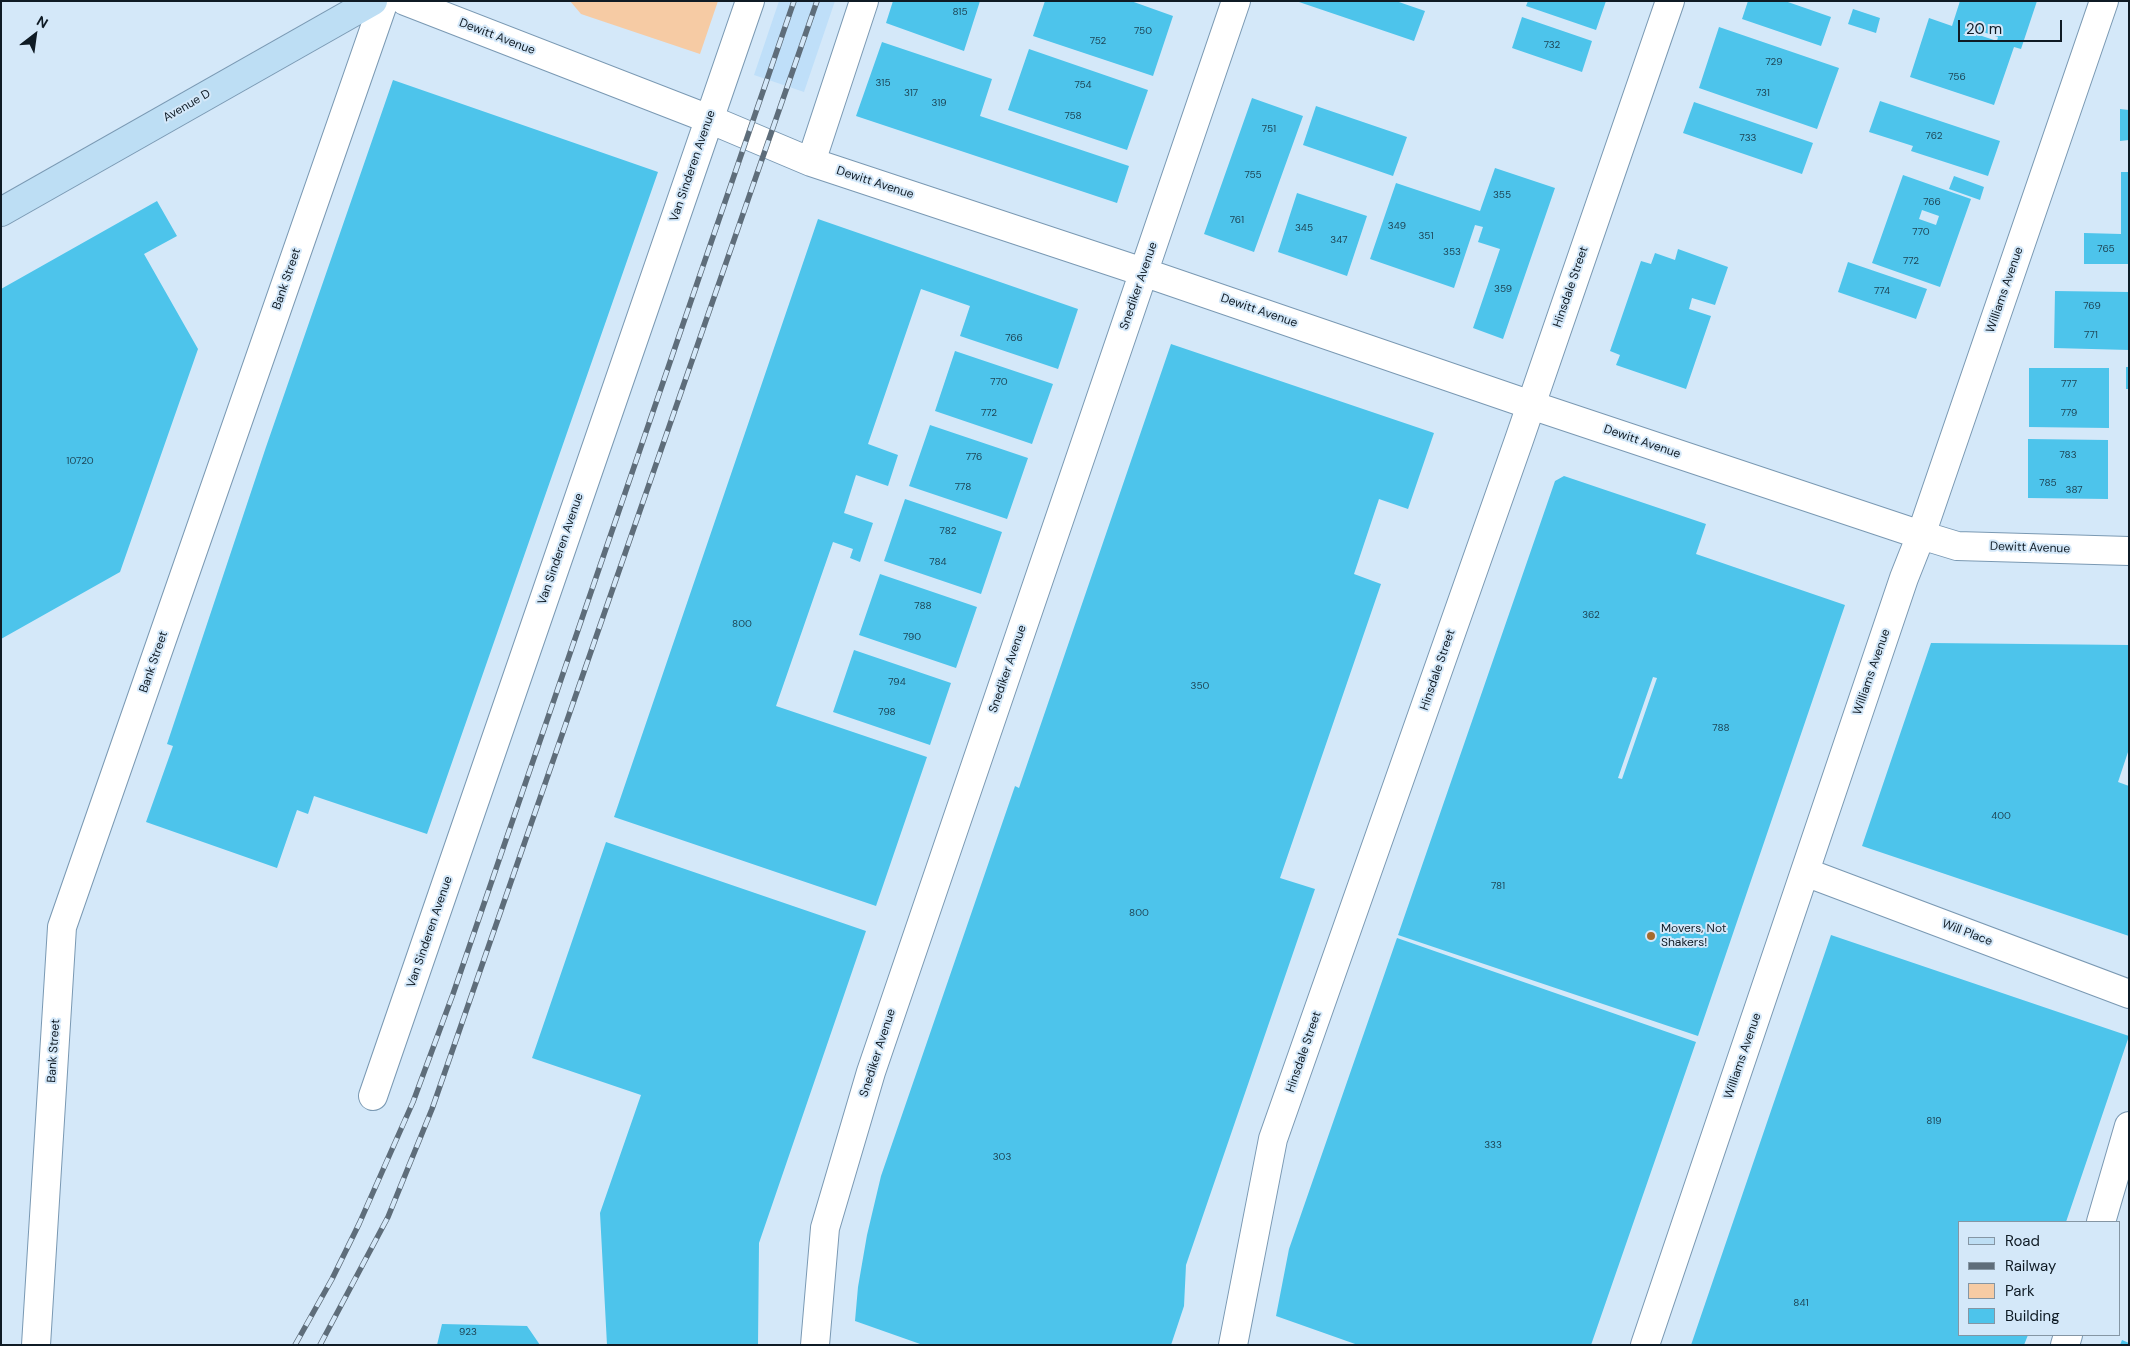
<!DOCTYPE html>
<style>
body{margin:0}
#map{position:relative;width:2130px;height:1346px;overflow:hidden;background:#d4e8f9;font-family:"DM Sans",sans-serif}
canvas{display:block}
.frame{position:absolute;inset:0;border:2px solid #0f1b25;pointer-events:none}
.legend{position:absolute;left:1958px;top:1221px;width:162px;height:115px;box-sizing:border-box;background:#d4e8f9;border:1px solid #8596a4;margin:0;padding:6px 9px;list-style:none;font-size:15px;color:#0f1b25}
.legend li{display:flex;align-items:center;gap:10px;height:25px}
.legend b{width:25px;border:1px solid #8596a4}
.north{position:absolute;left:10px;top:10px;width:50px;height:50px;-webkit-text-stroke:4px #d4e8f9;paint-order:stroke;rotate:30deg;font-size:14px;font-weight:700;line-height:20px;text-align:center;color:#0f1b25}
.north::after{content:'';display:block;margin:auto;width:18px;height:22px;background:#0f1b25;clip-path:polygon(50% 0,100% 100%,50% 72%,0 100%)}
.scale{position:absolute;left:1958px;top:20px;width:104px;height:22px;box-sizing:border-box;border:2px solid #0f1b25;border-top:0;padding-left:6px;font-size:15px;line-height:18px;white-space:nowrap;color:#0f1b25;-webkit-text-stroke:4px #d4e8f9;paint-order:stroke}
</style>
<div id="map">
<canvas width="2130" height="1346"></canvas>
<div class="frame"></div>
<ul class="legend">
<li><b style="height:6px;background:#bddef4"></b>Road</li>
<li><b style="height:6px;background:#5e6d7a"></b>Railway</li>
<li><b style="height:14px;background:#f6cba4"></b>Park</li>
<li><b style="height:14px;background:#4dc4eb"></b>Building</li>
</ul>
<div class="north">N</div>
<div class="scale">20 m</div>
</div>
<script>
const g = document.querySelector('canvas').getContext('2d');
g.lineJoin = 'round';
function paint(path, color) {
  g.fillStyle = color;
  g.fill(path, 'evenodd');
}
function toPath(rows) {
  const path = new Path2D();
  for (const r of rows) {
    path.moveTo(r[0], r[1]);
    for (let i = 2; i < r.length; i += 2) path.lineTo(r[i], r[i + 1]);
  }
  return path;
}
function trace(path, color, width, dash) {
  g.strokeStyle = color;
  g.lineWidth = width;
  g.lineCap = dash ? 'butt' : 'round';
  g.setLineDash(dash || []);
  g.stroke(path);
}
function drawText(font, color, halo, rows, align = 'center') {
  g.font = font + ' "DM Sans",sans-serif';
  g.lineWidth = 4;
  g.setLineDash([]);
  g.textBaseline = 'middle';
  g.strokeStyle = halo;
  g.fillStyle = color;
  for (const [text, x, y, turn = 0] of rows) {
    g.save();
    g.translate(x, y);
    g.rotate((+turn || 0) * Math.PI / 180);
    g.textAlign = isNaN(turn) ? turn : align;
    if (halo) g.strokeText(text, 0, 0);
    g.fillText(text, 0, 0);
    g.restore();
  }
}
const built = toPath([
 [779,1,835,1,804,92,754,75]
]);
const green = toPath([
 [570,1,718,1,700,54,581,14]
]);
const building = toPath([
 [893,1,980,1,964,51,886,23],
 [1045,1,1131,1,1173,16,1153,76,1033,36],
 [1396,1,1425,11,1414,41,1299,2],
 [1528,1,1606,1,1596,30,1526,6],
 [1748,1,1785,1,1831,17,1821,46,1742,19],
 [1960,1,2037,1,2021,49,2014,47,1994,105,1910,77,1929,18,1952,26],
 [1980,31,1998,37,1997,41,1979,35],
 [1853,9,1880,18,1876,33,1848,24],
 [1522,17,1592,41,1582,72,1512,48],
 [1719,27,1839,68,1817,129,1699,88],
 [882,42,992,79,980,116,1129,166,1117,203,856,116],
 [1029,49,1148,90,1127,150,1008,110],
 [393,80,658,172,427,834,314,796,308,814,297,810,277,868,146,822,173,746,167,744,266,447],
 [1252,98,1303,116,1254,252,1204,234],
 [1880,101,2000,141,1988,176,1911,151,1913,146,1869,132],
 [1694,102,1813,143,1802,174,1683,133],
 [1316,106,1407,137,1393,176,1303,145],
 [2120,109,2129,110,2129,140,2120,141],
 [1495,168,1555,188,1503,339,1473,328,1500,249,1478,242,1483,227,1475,225,1454,288,1370,259,1396,183,1480,211],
 [2121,172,2129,172,2129,264,2084,264,2084,233,2121,234],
 [1903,175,1971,199,1940,287,1872,263],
 [1922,210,1939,216,1936,225,1919,219],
 [1954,176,1984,187,1980,200,1949,189],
 [1297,193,1367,216,1347,276,1278,252],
 [157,201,177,236,144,254,198,349,120,572,1,639,1,289],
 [818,219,1078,309,1058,369,960,336,970,306,921,289,868,444,898,455,888,486,856,475,844,513,873,523,860,562,850,558,853,549,833,542,776,706,927,757,876,906,614,817],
 [1678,249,1728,267,1715,305,1692,298,1689,309,1711,316,1686,389,1616,365,1620,355,1610,351,1641,261,1651,264,1655,253,1675,260],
 [1848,262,1927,289,1916,319,1838,292],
 [2055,291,2129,292,2129,350,2054,348],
 [1171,344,1434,433,1408,509,1379,499,1354,574,1381,584,1280,878,1315,889,1186,1265,1184,1306,1171,1345,923,1345,855,1321,858,1287,867,1235,881,1176,1015,786,1019,788],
 [955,351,1053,384,1032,444,935,411],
 [2126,367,2129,367,2129,389,2126,389],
 [2029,368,2109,368,2109,428,2029,427],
 [930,425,1028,458,1007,519,909,486],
 [2028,439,2108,440,2108,499,2028,498],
 [1564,476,1706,524,1696,554,1845,605,1698,1036,1398,935,1555,481],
 [1653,677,1657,678,1622,779,1618,778],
 [905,499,1002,532,981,594,884,561],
 [880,574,977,607,956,668,859,635],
 [1931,643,2129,645,2129,749,2118,782,2129,786,2129,936,1862,846],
 [854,650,951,683,930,745,833,712],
 [606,842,866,931,759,1243,758,1345,607,1345,600,1213,641,1095,532,1058],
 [1831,935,2129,1036,2066,1222,1959,1222,1959,1335,2028,1335,2024,1345,1691,1345],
 [1397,938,1696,1042,1591,1345,1358,1345,1276,1316,1289,1249],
 [442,1324,527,1326,540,1345,437,1345],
 [2122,1340,2129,1343,2129,1345,2120,1345]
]);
const minor = toPath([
 [405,1,709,119,811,162,1143,272,1531,405,1921,535,1957,546,2129,551],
 [811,162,864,1],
 [1805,872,2129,994],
 [373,1096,750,1],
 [2101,1222,2129,1126],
 [36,1345,62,927,384,1],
 [815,1345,825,1228,871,1072,1236,1],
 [1233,1345,1273,1139,1519,440,1670,1],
 [1645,1345,1904,578,1921,535,2104,1],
 [2065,1345,2068,1335]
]);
const secondary = toPath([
 [1,212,373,1]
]);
const rail = toPath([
 [295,1345,332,1279,359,1224,413,1102,453,994,794,1],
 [320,1345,388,1217,432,1109,817,1]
]);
const markers = [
 [1651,936,5,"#a66b2d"]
];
const numberNames = [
 ["815",960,12],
 ["750",1143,31],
 ["752",1098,41],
 ["732",1552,45],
 ["729",1774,62],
 ["756",1957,77],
 ["315",883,83],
 ["754",1083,85],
 ["317",911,93],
 ["731",1763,93],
 ["319",939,103],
 ["758",1073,116],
 ["751",1269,129],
 ["762",1934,136],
 ["733",1748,138],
 ["755",1253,175],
 ["355",1502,195],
 ["766",1932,202],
 ["761",1237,220],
 ["349",1397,226],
 ["345",1304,228],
 ["770",1921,232],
 ["351",1426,236],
 ["347",1339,240],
 ["765",2106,249],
 ["353",1452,252],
 ["772",1911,261],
 ["359",1503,289],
 ["774",1882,291],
 ["769",2092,306],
 ["771",2091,335],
 ["766",1014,338],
 ["770",999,382],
 ["777",2069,384],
 ["772",989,413],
 ["779",2069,413],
 ["783",2068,455],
 ["776",974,457],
 ["10720",80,461],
 ["785",2048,483],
 ["778",963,487],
 ["387",2074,490],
 ["782",948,531],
 ["784",938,562],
 ["788",923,606],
 ["362",1591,615],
 ["800",742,624],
 ["790",912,637],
 ["794",897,682],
 ["350",1200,686],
 ["798",887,712],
 ["788",1721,728],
 ["400",2001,816],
 ["781",1498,886],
 ["800",1139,913],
 ["819",1934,1121],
 ["333",1493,1145],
 ["303",1002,1157],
 ["841",1801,1303],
 ["923",468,1332]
];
const streetNames = [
 ["Dewitt Avenue",497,37,21],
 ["Avenue D",187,106,-30],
 ["Van Sinderen Avenue",693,166,-71],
 ["Dewitt Avenue",875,183,18],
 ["Bank Street",287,279,-71],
 ["Snediker Avenue",1139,286,-71],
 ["Hinsdale Street",1571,287,-71],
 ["Williams Avenue",2005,290,-71],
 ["Dewitt Avenue",1259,311,19],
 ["Dewitt Avenue",1642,442,19],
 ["Dewitt Avenue",2030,548,2],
 ["Van Sinderen Avenue",561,549,-71],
 ["Bank Street",154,662,-71],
 ["Snediker Avenue",1008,669,-71],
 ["Hinsdale Street",1438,670,-71],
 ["Williams Avenue",1872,672,-71],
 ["Van Sinderen Avenue",430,932,-71],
 ["Will Place",1967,933,21],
 ["Bank Street",54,1051,-86],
 ["Hinsdale Street",1304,1052,-71],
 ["Snediker Avenue",878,1053,-72],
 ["Williams Avenue",1743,1056,-71]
];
const poiNames = [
 ["Movers, Not",1661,929],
 ["Shakers!",1661,943]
];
paint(built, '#bfdff9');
paint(green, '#f6cba4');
paint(building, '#4dc4eb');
trace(minor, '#7a99b3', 30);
trace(secondary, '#7a99b3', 30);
trace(minor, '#fff', 28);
trace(secondary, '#bddef4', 28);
trace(rail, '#5e6d7a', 5.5);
trace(rail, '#d4e8f9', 4, [11]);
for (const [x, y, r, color] of markers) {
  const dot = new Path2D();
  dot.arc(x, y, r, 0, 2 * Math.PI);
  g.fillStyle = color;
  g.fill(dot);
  trace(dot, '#d4e8f9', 2);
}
drawText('10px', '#1e4556', null, numberNames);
drawText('12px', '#0f1b25', '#d4e8f9', streetNames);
drawText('12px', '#0f1b25', '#d4e8f9', poiNames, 'left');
</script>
